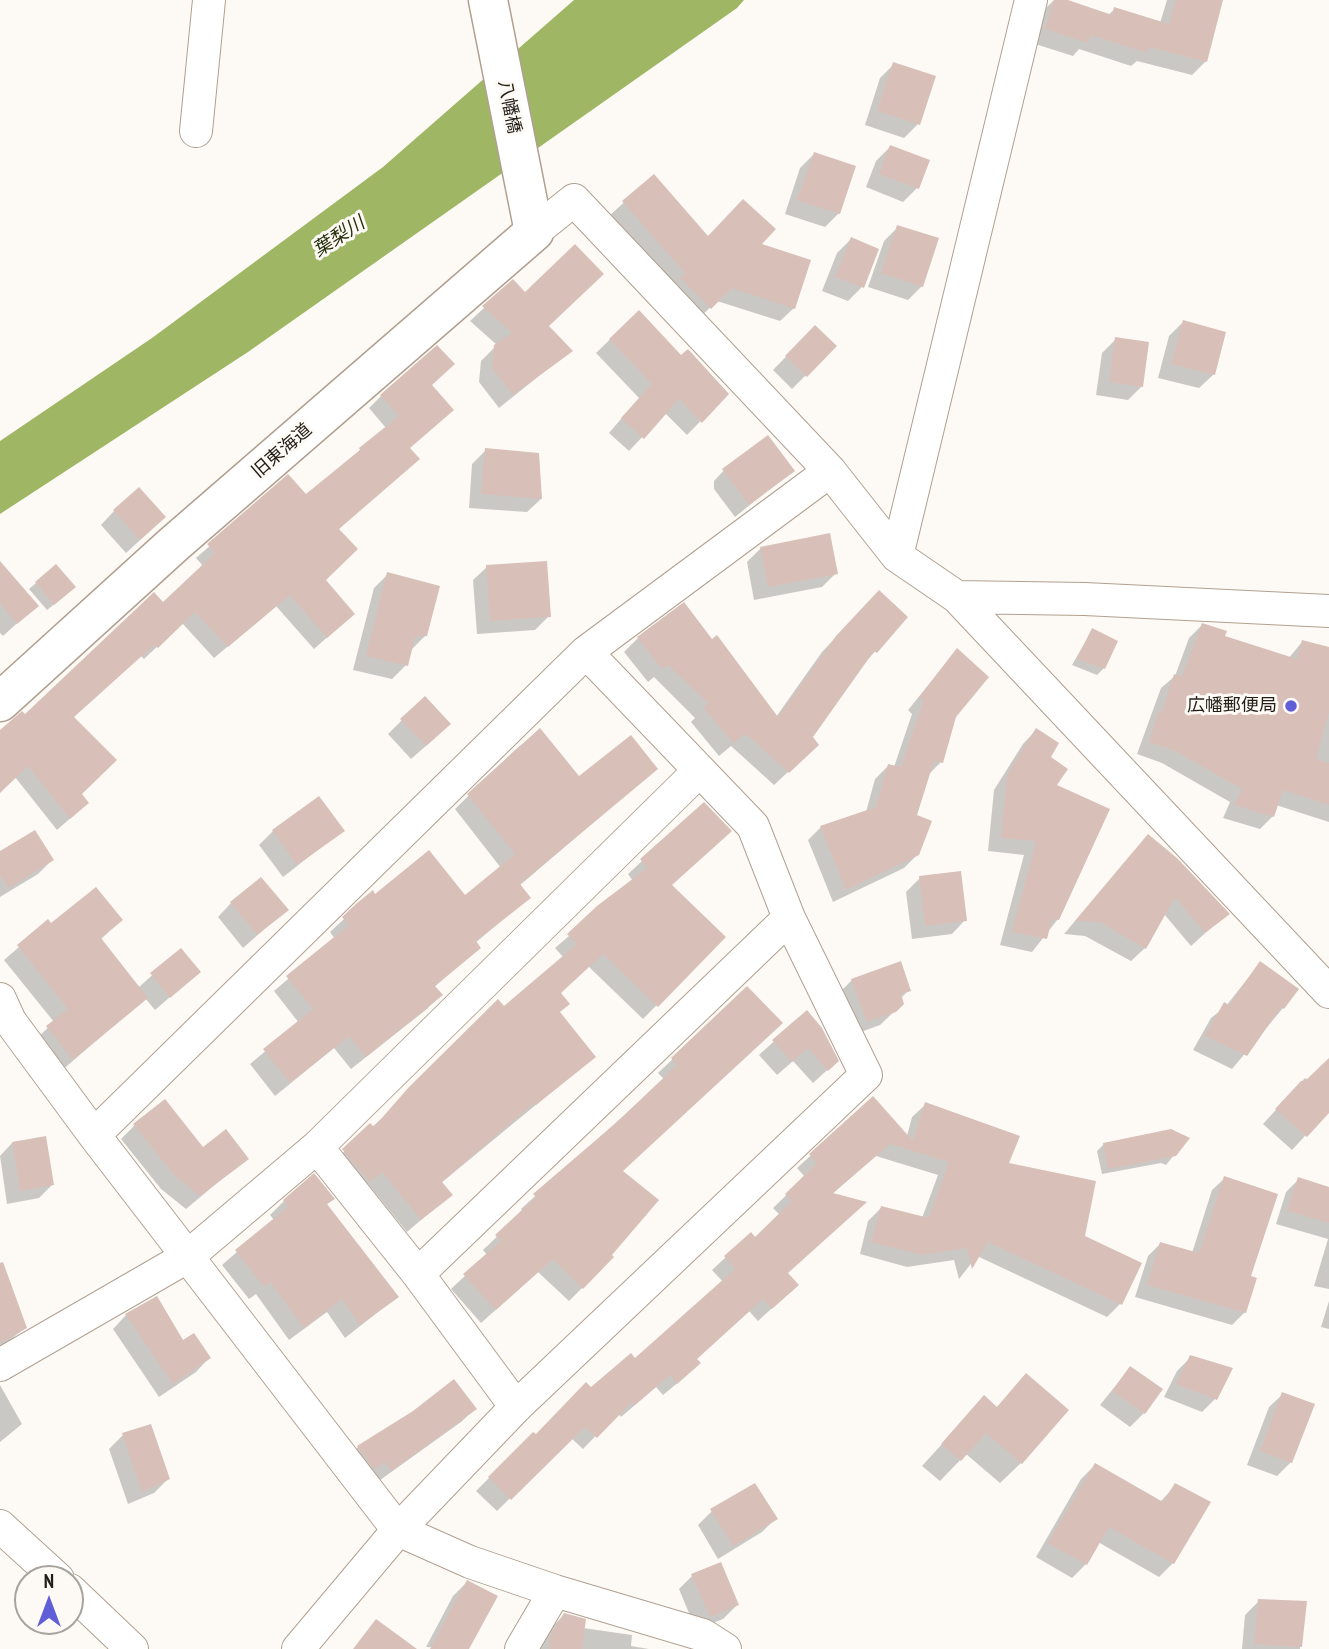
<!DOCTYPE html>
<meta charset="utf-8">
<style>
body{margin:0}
#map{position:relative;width:1329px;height:1649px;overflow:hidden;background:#fdfaf6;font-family:"PT Sans Narrow",sans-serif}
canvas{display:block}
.north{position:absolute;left:14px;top:1565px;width:70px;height:70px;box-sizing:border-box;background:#fdfaf6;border:2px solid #a6a29d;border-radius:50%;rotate:0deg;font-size:19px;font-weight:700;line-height:28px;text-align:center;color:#231d17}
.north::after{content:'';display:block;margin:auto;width:24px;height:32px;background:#615fd8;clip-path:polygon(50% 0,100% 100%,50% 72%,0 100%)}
</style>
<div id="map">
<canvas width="1329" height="1649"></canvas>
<div class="north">N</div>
</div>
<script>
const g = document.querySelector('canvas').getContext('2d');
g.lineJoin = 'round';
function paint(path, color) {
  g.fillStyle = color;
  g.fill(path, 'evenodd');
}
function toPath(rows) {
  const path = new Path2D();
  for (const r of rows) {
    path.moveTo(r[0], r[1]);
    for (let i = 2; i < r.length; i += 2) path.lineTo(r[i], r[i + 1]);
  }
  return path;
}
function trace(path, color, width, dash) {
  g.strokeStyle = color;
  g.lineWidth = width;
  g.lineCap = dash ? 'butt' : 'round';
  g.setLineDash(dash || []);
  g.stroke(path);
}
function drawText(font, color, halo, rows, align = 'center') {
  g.font = font + ' "PT Sans Narrow","Noto Sans JP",sans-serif';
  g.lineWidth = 6;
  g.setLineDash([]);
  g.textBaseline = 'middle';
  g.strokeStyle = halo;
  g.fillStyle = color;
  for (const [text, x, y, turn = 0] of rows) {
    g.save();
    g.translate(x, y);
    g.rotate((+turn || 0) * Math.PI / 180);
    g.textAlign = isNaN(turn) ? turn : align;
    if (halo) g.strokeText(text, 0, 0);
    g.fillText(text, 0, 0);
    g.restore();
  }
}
const water = toPath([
 [574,0,744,0,737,8,248,352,0,514,0,441,152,338,383,167]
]);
const shadow = toPath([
 [1054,0,1108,15,1115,9,1160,23,1167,0,1221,0,1206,61,1192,75,1137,61,1131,66,1079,49,1073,56,1032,43,1042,12],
 [894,64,918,124,904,138,865,125,880,78],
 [890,147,917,188,903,202,866,187,876,161],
 [814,154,839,213,825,227,785,214,800,168],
 [653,176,708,238,759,245,794,308,780,321,717,301,696,321,609,216],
 [898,227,922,286,908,300,868,287,884,241],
 [851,239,862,287,848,301,822,291,837,253],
 [513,281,547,327,570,351,499,408,479,382,481,361,497,345,470,321],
 [638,312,681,358,727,394,687,435,665,413,629,451,609,433,639,398,596,353],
 [1183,322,1224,333,1213,375,1199,388,1158,378,1169,336],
 [815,327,835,346,792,389,773,370],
 [1116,339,1142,386,1128,400,1096,395,1102,353],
 [430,385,409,449,338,530,324,580,340,626,314,649,276,606,214,658,182,623,144,659,141,656,72,718,79,794,74,815,57,830,15,777,0,790,0,732,25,716,163,604,203,566,196,558,288,477,306,496,386,428,369,408,381,396],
 [486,450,541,499,527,512,469,508,472,464],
 [728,466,792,471,735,517,714,489,714,481],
 [114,511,150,531,126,553,101,525],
 [761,548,836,573,822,587,754,600,747,562],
 [487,567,549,616,535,630,477,634,473,580],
 [388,574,426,635,412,649,406,665,392,679,353,670,374,588],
 [36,583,67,594,47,610,29,589],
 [0,585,36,606,3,636,0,633],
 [865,606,906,617,862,666,810,737,803,758,774,785,731,746,719,756,691,722,695,718,654,677,648,682,624,652,638,638,776,717,822,652],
 [1202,625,1223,637,1288,659,1302,642,1329,649,1329,822,1276,805,1273,816,1260,829,1223,818,1230,802,1162,763,1137,754,1161,688,1175,676,1189,638],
 [1092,630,1104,668,1097,675,1072,665],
 [957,650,955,716,941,762,928,775,914,816,918,854,904,868,833,902,808,840,821,827,866,812,875,779,888,766,894,767,912,714,908,710],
 [402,720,435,738,411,759,388,734],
 [540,730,578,779,656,769,519,886,529,898,475,943,479,948,434,987,440,995,427,1009,351,1069,334,1048,275,1096,250,1064,299,1023,274,991,335,939,330,932,372,893,375,896,464,897,501,868,455,809,515,750],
 [1036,730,1049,757,1055,786,1058,919,1032,952,1000,945,1024,855,988,851,994,790,1023,744],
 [704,804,670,885,724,937,643,1019,588,966,559,993,558,1013,594,1057,441,1183,450,1195,407,1232,368,1184,356,1194,330,1164,564,958,555,948,633,881,628,874],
 [273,831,342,831,283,877,259,845],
 [1135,850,1213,926,1191,946,1164,914,1145,948,1131,961,1085,936,1064,934],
 [0,853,52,860,38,874,0,897],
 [920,878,965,920,952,934,912,939,906,892],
 [231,903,286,910,243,948,218,917],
 [121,920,100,940,138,988,180,950,199,972,155,1010,145,998,59,1073,34,1041,54,1022,4,960,48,922,50,925],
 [1260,963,1283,1008,1232,1069,1193,1050,1211,1018,1226,1006],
 [852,980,909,990,900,999,902,1004,880,1025,853,1035,838,994],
 [747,989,621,1171,582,1288,569,1301,538,1272,481,1323,451,1289,487,1255,483,1250,523,1212,521,1209,664,1079,658,1073],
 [806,1012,837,1061,813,1083,793,1061,777,1075,759,1055],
 [1329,1060,1329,1110,1292,1150,1263,1124,1305,1078,1308,1080],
 [873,1099,907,1136,912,1117,925,1105,1007,1164,1083,1237,1140,1264,1120,1304,1107,1317,977,1256,959,1279,954,1260,907,1267,860,1254,868,1221,881,1208,922,1218,938,1175,876,1156,831,1195,786,1274,783,1298,758,1321,749,1311,695,1359,686,1376,663,1395,656,1387,621,1417,618,1413,583,1449,571,1438,497,1511,476,1491,533,1434,536,1437,591,1389,635,1361,723,1282,712,1270,750,1235,755,1240,780,1215,773,1208,805,1177,797,1168],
 [135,1125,203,1149,242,1162,186,1209,161,1189,121,1139],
 [1187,1139,1166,1165,1161,1163,1102,1174,1097,1151,1104,1144],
 [12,1143,53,1184,39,1198,7,1204,0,1156],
 [1225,1178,1249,1277,1245,1312,1232,1325,1135,1297,1148,1256,1160,1244,1192,1253,1212,1190],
 [1299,1179,1329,1188,1329,1289,1314,1286,1328,1239,1276,1224,1286,1192],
 [332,1199,326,1205,397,1297,345,1338,327,1312,289,1340,256,1294,249,1299,222,1265,274,1220,270,1215,284,1201],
 [1329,1301,1329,1329,1321,1327],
 [0,1306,25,1328,0,1348],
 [126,1315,182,1342,209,1358,196,1372,159,1397,113,1329],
 [1191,1357,1215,1399,1202,1412,1164,1397,1177,1371],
 [1130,1368,1144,1413,1130,1427,1100,1405],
 [1026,1376,1021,1463,1000,1483,966,1454,940,1481,922,1466,984,1398,996,1408],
 [0,1385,22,1424,0,1442],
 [1283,1394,1291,1462,1277,1476,1247,1465,1269,1407],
 [475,1409,461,1422,376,1483,344,1461,358,1447,414,1412],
 [123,1435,168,1479,154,1493,128,1504,109,1449],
 [1095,1465,1160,1502,1176,1485,1173,1563,1159,1577,1098,1542,1086,1564,1072,1578,1036,1557,1081,1479],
 [712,1511,775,1519,762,1532,718,1559,698,1525],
 [692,1576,737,1605,723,1619,696,1630,679,1589],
 [467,1582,467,1649,426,1647,453,1596],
 [1259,1601,1305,1603,1300,1649,1242,1649,1245,1615],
 [564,1615,583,1628,632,1635,631,1646,649,1649,538,1649,550,1629]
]);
const building = toPath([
 [1054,0,1068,0,1112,15,1114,7,1169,24,1176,0,1223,0,1207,62,1149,47,1147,53,1091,35,1088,43,1045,29],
 [893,62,936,76,920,125,877,111],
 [890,145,930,160,919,189,879,174],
 [814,152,856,166,840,214,797,200],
 [654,174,708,236,743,199,776,229,762,244,811,260,795,309,732,288,711,309,680,278,685,273,622,201],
 [897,225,939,238,923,287,881,273],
 [851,237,879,249,864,288,835,277],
 [575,244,604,274,549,326,573,351,513,395,492,368,494,345,512,333,482,306,513,279,525,292],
 [639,310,681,355,688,349,729,394,702,423,679,399,644,439,621,418,652,384,609,339],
 [1183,320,1226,332,1215,375,1171,364],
 [815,325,837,346,807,377,785,356],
 [1115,337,1149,342,1143,387,1109,382],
 [437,345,455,364,432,385,454,410,410,448,420,459,339,529,358,549,326,580,355,614,327,638,290,595,228,647,195,612,158,648,154,645,74,717,117,760,82,794,89,803,70,819,28,766,0,793,0,730,22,711,25,714,154,592,163,602,215,553,207,544,288,474,306,494,360,450,359,448,399,416,380,395],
 [768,435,795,471,749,505,722,469],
 [485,448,539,453,542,499,481,494],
 [139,487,166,517,140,540,113,510],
 [830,533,838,574,768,587,760,547],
 [0,561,39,606,17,624,0,603],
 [547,561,551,617,490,621,486,565],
 [56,564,76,587,54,605,35,582],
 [387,572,440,586,427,636,415,637,408,666,366,656],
 [879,590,908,617,877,653,874,651,813,737,819,745,789,773,746,734,733,743,703,707,708,703,668,665,662,669,637,637,684,602,712,639,717,635,778,717,836,636],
 [1202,623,1227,631,1225,636,1297,659,1302,640,1329,647,1329,712,1316,759,1329,763,1329,805,1283,790,1274,817,1234,805,1242,789,1175,751,1149,742,1159,711,1162,712,1174,674,1182,676],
 [1092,628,1118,641,1105,669,1077,659],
 [957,648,989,677,956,717,943,763,934,761,917,815,932,821,919,855,846,890,820,826,876,807,888,764,901,767,924,700,919,697],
 [425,696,451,724,426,746,400,719],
 [540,728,579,776,631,735,658,769,520,884,531,898,476,941,481,948,435,986,443,995,366,1057,349,1036,290,1083,263,1049,313,1009,286,976,349,925,342,917,356,904,373,890,375,894,429,850,465,895,515,854,467,794],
 [1036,728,1059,743,1051,757,1068,769,1057,785,1110,809,1059,920,1052,919,1047,939,1012,932,1036,841,1001,838,1007,775],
 [319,796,345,831,297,865,272,830],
 [704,802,732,831,672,885,726,937,658,1007,603,954,561,993,570,1004,560,1012,596,1057,536,1105,534,1103,442,1182,453,1195,421,1220,382,1172,370,1182,342,1149,370,1123,374,1127,409,1087,498,999,504,1006,577,944,567,934,597,906,647,868,640,859],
 [35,830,54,860,9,888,0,875,0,851],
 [1148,834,1177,858,1230,914,1205,933,1175,897,1146,949,1100,922,1075,921],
 [961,871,967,921,925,926,919,876],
 [261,877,289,910,257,935,230,902],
 [96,887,123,920,101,938,148,998,73,1060,46,1026,68,1009,17,945,48,919,51,923],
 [181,948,201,972,170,998,150,973],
 [901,961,911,991,901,994,904,1004,896,1012,867,1022,851,979],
 [1260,961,1299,989,1284,1009,1281,1007,1247,1056,1205,1036,1224,1002,1229,1005],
 [747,986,783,1023,623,1171,659,1200,612,1255,614,1257,583,1289,553,1259,496,1310,463,1274,501,1241,495,1235,536,1197,533,1194,617,1122,677,1065,671,1058],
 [807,1010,822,1028,839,1061,828,1071,808,1048,792,1062,772,1040],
 [1329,1058,1329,1113,1307,1137,1275,1109,1301,1081,1305,1081],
 [873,1096,913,1141,925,1102,1020,1136,1009,1163,1096,1181,1085,1236,1142,1263,1122,1305,988,1242,972,1269,967,1248,922,1255,871,1242,881,1206,929,1218,949,1162,890,1144,833,1193,867,1202,788,1273,799,1285,772,1309,763,1299,697,1359,701,1363,677,1384,670,1375,635,1405,632,1402,597,1438,585,1427,511,1500,488,1477,533,1432,536,1434,586,1382,591,1387,631,1353,635,1358,735,1269,724,1256,751,1232,755,1237,792,1201,785,1194,817,1163,809,1154],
 [165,1099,203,1147,226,1129,249,1159,200,1196,174,1175,133,1124],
 [1171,1129,1190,1138,1176,1156,1108,1169,1103,1143],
 [46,1136,54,1185,20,1191,12,1142],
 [314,1173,335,1199,327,1204,399,1297,360,1325,342,1299,304,1328,270,1282,264,1287,235,1250,288,1207,283,1200],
 [1224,1176,1278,1194,1251,1276,1257,1278,1246,1313,1147,1285,1160,1242,1199,1253],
 [1298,1177,1329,1187,1329,1223,1287,1211],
 [3,1262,27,1328,0,1343,0,1263],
 [157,1296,183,1340,194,1333,211,1358,173,1384,125,1314],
 [1190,1355,1233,1368,1217,1400,1176,1384],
 [1130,1366,1163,1389,1145,1414,1112,1391],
 [1026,1373,1069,1410,1022,1464,986,1433,961,1461,941,1444,984,1395,997,1407],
 [454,1379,477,1409,391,1471,385,1462,374,1469,357,1446,413,1411],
 [1282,1392,1315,1404,1292,1463,1260,1451],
 [151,1424,170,1479,142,1492,122,1433],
 [1095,1463,1163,1502,1175,1483,1211,1502,1174,1564,1109,1527,1087,1565,1048,1543],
 [755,1483,778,1519,733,1546,710,1509],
 [721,1562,739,1605,710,1617,691,1574],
 [467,1580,498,1596,469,1649,430,1649],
 [1258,1599,1307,1601,1302,1647,1254,1644],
 [564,1613,586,1619,582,1649,549,1649,551,1634],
 [376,1619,417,1649,353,1649]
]);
const street = toPath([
 [196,131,209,0],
 [534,232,574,200,830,471,897,556,957,597,1329,992],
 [897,556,1031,0],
 [957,597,1085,599,1329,611],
 [0,999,10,1021,94,1135,398,1530,470,1562,555,1591,703,1635,725,1649],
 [94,1135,586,652,830,471],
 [317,1147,418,1274,516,1407],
 [418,1274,789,918],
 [0,1365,187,1257,317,1147,699,771],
 [0,1526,58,1579],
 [70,1590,132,1649],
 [298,1649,398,1530,516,1407,866,1075,789,918,753,826,586,652],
 [521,1649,555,1591]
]);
const secondary = toPath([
 [0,702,174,544,534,232,488,0]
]);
const markers = [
 [1291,706,7,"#615fd8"]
];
const streetNames = [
 ["八幡橋",509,107,79],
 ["旧東海道",282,451,-41]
];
const poiNames = [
 ["広幡郵便局",1277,706]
];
const waterNames = [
 ["葉梨川",339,237,-33]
];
paint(water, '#9fb764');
paint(shadow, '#0003');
paint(building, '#d8bfb8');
trace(street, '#b1a090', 34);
trace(secondary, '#b1a090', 41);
trace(street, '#fff', 32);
trace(secondary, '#fff', 38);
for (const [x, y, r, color] of markers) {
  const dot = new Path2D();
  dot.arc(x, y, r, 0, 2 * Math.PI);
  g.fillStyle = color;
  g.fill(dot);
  trace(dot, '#fdfaf6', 2.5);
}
drawText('18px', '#231d17', '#fdfaf6', streetNames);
drawText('18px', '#231d17', '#fdfaf6', poiNames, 'right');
drawText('italic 19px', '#262f0b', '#fdfaf6', waterNames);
</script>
